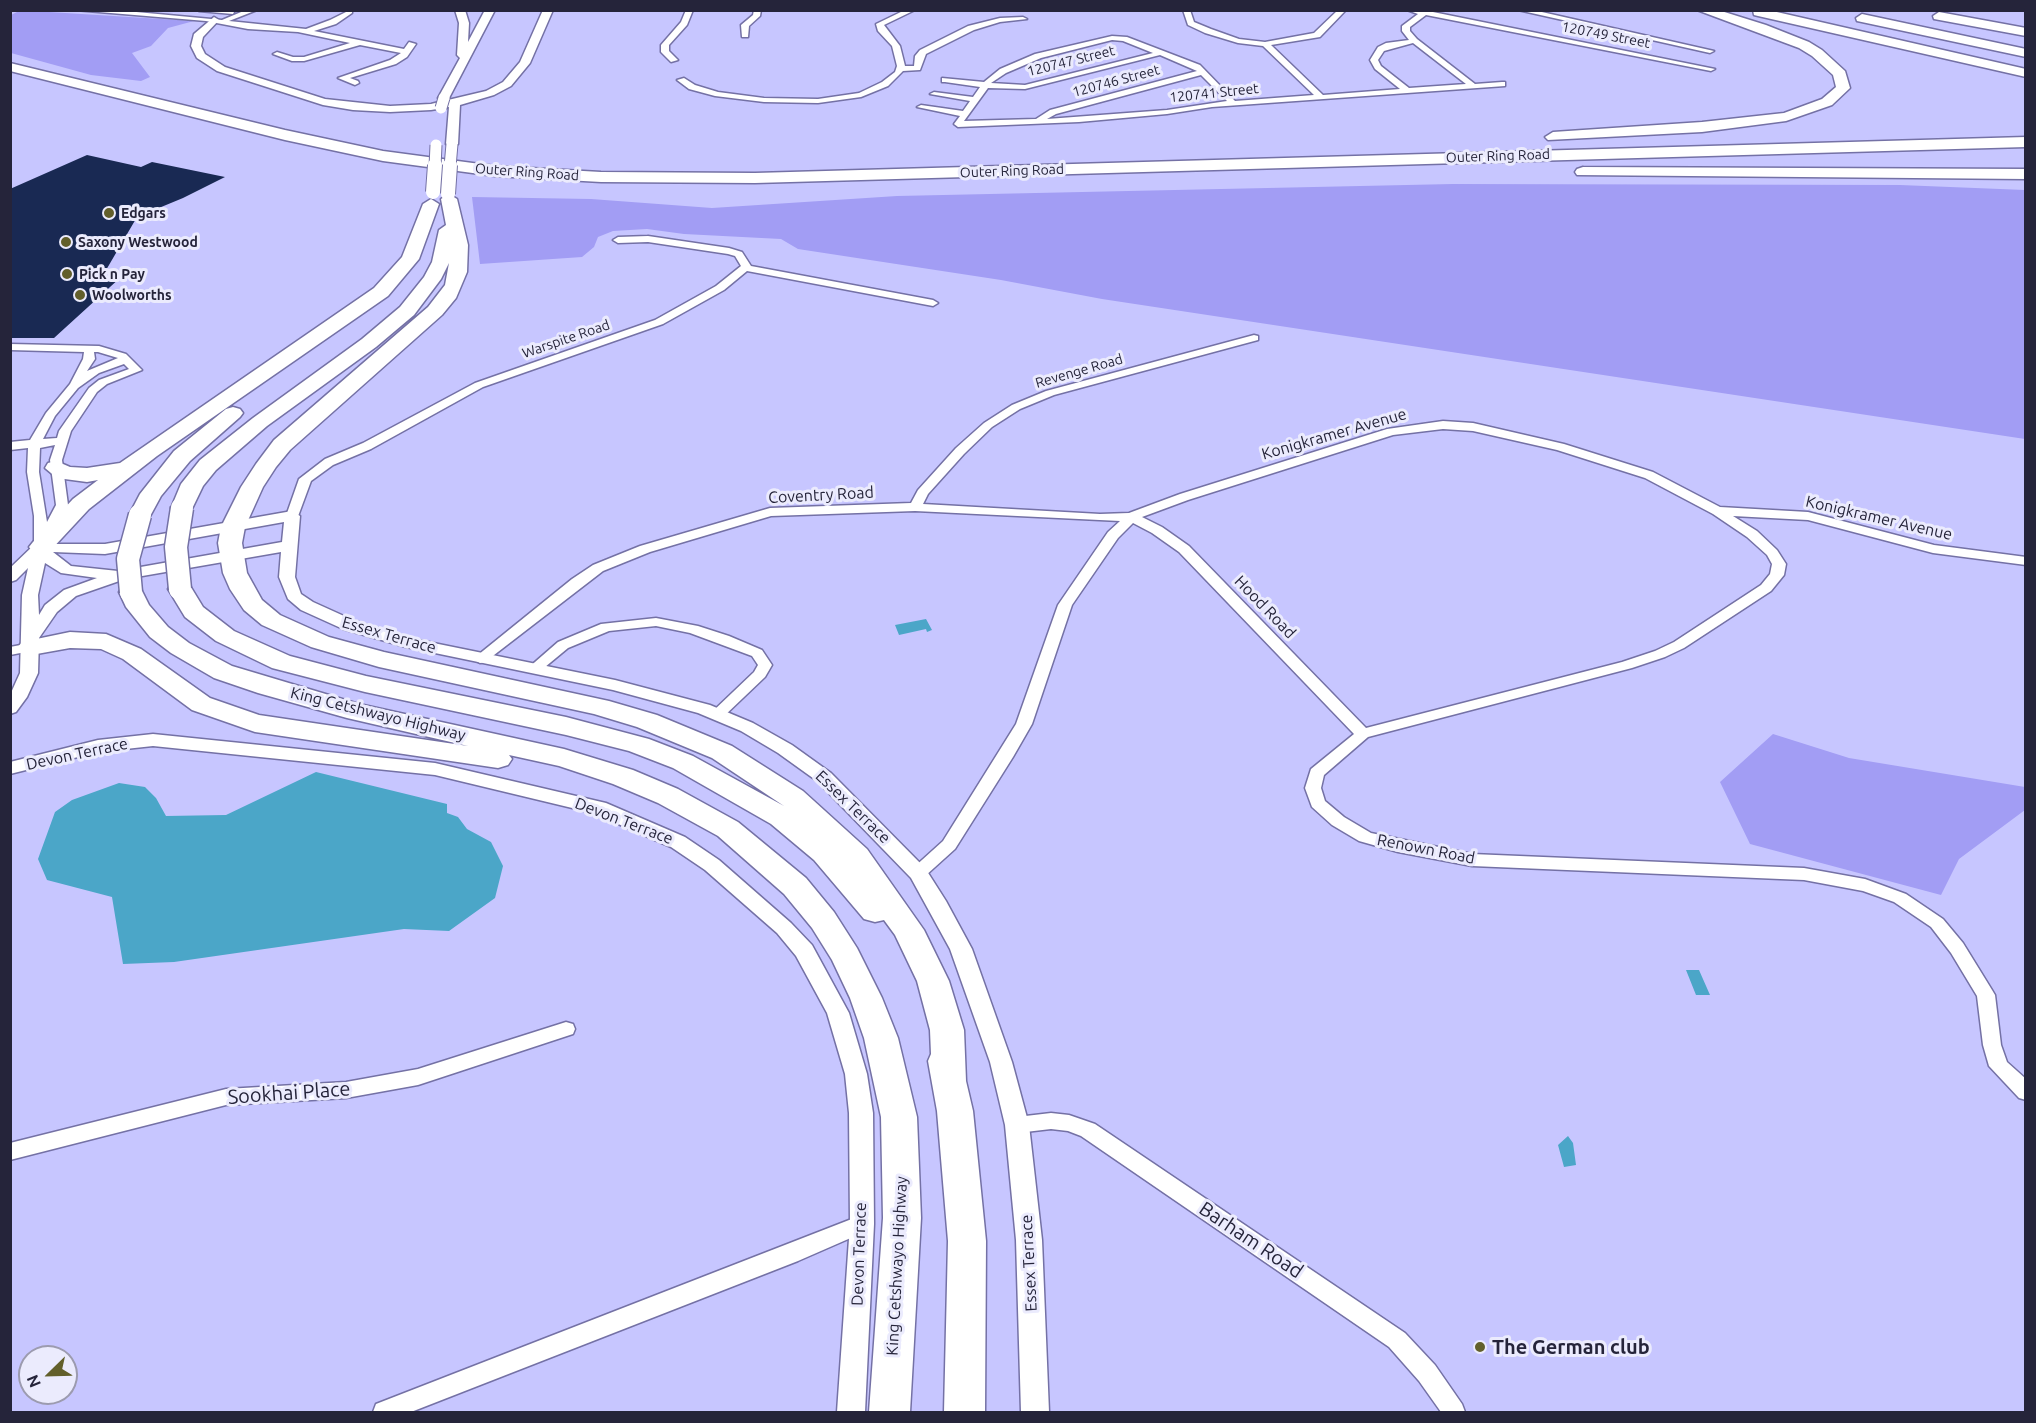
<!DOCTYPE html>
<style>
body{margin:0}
#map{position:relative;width:2036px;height:1423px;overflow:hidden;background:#c7c6ff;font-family:Ubuntu,sans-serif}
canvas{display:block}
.frame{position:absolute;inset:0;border:12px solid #25243a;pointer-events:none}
.north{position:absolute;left:18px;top:1345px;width:60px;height:60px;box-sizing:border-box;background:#ebebfd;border:2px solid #9c9baf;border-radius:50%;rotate:247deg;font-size:16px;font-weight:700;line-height:24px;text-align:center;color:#25243a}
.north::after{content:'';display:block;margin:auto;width:21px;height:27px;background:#625f2b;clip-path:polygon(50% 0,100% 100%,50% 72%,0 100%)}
</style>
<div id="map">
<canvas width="2036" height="1423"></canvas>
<div class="frame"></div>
<div class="north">N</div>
</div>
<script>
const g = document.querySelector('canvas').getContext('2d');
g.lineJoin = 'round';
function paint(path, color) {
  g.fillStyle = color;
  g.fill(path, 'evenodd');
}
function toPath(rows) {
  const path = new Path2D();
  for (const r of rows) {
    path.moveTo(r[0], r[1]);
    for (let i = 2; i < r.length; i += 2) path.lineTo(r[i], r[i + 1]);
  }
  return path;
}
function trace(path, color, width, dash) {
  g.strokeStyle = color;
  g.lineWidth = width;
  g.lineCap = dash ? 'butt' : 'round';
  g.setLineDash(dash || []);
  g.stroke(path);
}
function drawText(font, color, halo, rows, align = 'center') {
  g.font = font + ' Ubuntu,sans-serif';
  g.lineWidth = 6;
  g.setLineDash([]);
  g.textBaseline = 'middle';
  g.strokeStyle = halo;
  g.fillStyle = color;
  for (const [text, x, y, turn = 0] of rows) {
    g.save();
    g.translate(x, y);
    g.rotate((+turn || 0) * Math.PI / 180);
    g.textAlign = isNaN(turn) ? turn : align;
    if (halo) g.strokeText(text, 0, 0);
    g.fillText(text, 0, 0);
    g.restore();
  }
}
const green = toPath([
 [19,11,33,11,194,21,168,28,151,46,132,53,150,77,141,81,91,75,11,53,11,15],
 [1453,184,1900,185,2025,190,2025,439,1102,299,1001,280,798,249,781,239,684,234,647,229,613,231,598,237,594,247,582,257,480,264,472,197,591,199,712,208,897,196],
 [1773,734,1849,758,2025,787,2025,810,1959,859,1941,895,1750,844,1720,782]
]);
const water = toPath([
 [926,619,932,630,927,632,926,629,899,635,895,625],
 [316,772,447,804,447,813,458,817,467,829,491,842,503,866,495,898,449,931,404,929,174,962,123,964,112,897,47,880,38,859,55,812,72,800,119,783,145,787,156,798,166,816,226,815],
 [1686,970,1699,970,1710,995,1696,995],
 [1568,1136,1573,1143,1576,1165,1564,1167,1558,1145]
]);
const building = toPath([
 [87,155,141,167,152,162,225,177,183,198,137,217,102,277,121,277,54,338,10,338,10,189]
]);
const minor = toPath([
 [75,10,115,10,222,20,246,10,257,10,229,21,306,29,330,20,348,11,352,10,352,13,336,24,314,31,404,49,409,42,416,44,407,57,396,64,350,78,358,81,359,83,355,85,338,78,390,60,401,53,360,45,304,61,292,61,273,54,277,52,293,57,304,57,350,43,298,32,248,29,206,21,75,10],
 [235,10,233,14,199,11,200,10,235,10],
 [686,10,693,10,687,25,669,45,669,51,678,60,671,62,661,52,661,45,681,22,686,10],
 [754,10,761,10,760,16,749,26,748,37,742,37,741,25,753,15,754,10],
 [905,10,915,10,884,25,900,46,905,66,914,66,915,56,920,50,968,26,1000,18,1023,17,1027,19,1000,22,974,30,926,54,920,70,903,71,888,86,861,97,818,103,764,102,715,96,689,89,677,80,684,78,695,85,718,92,764,98,818,99,859,93,882,82,895,72,897,66,892,46,878,31,876,24,905,10],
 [1183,10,1190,10,1194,22,1211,29,1239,39,1265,42,1314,33,1338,10,1346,10,1320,37,1271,45,1323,95,1400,89,1375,69,1370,60,1378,47,1386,43,1409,40,1402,31,1402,26,1418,14,1407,10,1423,10,1715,69,1711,71,1426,15,1410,27,1410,31,1417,39,1475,84,1502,82,1505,82,1505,86,1212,107,1167,114,1079,122,958,127,954,124,960,116,917,107,921,105,963,111,970,101,930,94,934,92,973,97,980,87,945,82,942,82,942,78,984,82,1000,69,1035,54,1112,36,1127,37,1200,65,1235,101,1314,95,1263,46,1238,43,1205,33,1188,25,1183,10],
 [1112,40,1123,41,1153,53,1025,85,991,83,1006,73,1041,58,1112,40],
 [1413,43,1466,84,1409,88,1381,66,1378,60,1384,51,1413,43],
 [1160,55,1197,71,1050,110,1036,119,964,121,988,88,1025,89,1160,55],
 [1201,75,1227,101,1167,110,1047,119,1056,114,1201,75],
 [1518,10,1533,10,1714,51,1710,53,1518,10],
 [648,236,729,248,742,252,751,266,933,300,938,303,933,306,747,271,724,290,663,324,483,387,371,449,333,465,311,481,297,519,287,519,286,516,299,479,325,459,363,443,475,383,655,320,716,286,741,266,735,256,728,254,648,242,618,243,613,240,618,237,648,236],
 [1254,335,1258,336,1258,340,1054,395,1020,409,992,427,964,454,928,494,923,504,1100,514,1129,513,1180,494,1387,429,1443,421,1473,423,1564,444,1653,472,1720,507,1808,512,1934,545,2026,557,2026,565,1933,553,1808,520,1733,516,1757,531,1777,550,1786,564,1784,575,1771,591,1684,648,1665,657,1632,668,1368,737,1324,775,1321,788,1325,801,1344,817,1371,833,1472,854,1804,868,1865,879,1906,894,1943,919,1963,943,1992,990,1995,995,2001,1045,2007,1062,2026,1079,2026,1100,2019,1098,1989,1066,1983,1045,1977,996,1951,953,1931,927,1894,902,1863,891,1804,880,1472,866,1398,852,1359,841,1332,825,1312,807,1305,788,1311,769,1354,734,1179,552,1152,533,1133,523,1118,538,1072,605,1032,724,1013,757,955,849,924,877,918,879,912,877,910,873,912,869,943,841,1016,724,1058,605,1108,532,1120,521,915,511,771,516,650,552,603,571,485,662,480,663,473,659,572,579,593,565,640,546,770,508,911,503,918,490,956,448,984,423,1012,405,1046,391,1254,335],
 [1443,429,1473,431,1557,450,1645,478,1713,514,1747,537,1767,555,1772,564,1770,574,1761,585,1674,642,1655,651,1622,662,1366,728,1189,546,1162,527,1142,517,1188,500,1393,435,1443,429],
 [10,344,99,346,126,354,142,370,107,384,97,392,71,431,62,460,68,505,50,541,43,545,34,541,34,516,27,472,28,448,10,450,10,442,30,440,46,413,70,384,83,359,84,352,10,350,10,344],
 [94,352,98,352,118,358,87,371,95,359,94,352],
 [124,364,129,369,99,380,89,388,59,431,57,438,43,439,55,416,78,388,99,373,124,364],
 [55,445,50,460,56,505,47,522,39,472,40,448,55,445],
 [656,618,698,626,729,636,762,650,772,665,765,677,722,718,717,720,709,715,712,712,754,672,758,665,752,656,690,633,656,626,609,631,568,648,539,672,534,673,527,669,558,642,601,624,656,618],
 [31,643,38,647,36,650,10,655,10,647,31,643],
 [566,1022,573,1024,575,1029,573,1034,418,1085,346,1098,226,1105,10,1160,10,1143,226,1089,346,1082,418,1069,566,1022],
 [1051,1113,1069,1115,1095,1124,1405,1333,1435,1365,1462,1404,1465,1412,1441,1412,1419,1381,1389,1347,1081,1136,1068,1131,1051,1129,1017,1133,1010,1131,1007,1125,1010,1119,1017,1117,1051,1113],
 [862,1215,869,1218,872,1224,869,1230,798,1261,411,1412,373,1412,376,1404,862,1215]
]);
const tertiary = toPath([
 [292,511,300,516,295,577,301,594,313,602,355,621,409,638,615,680,710,705,753,723,792,745,831,773,925,868,946,901,972,949,1012,1062,1029,1125,1042,1240,1049,1412,1021,1412,1016,1240,1005,1125,990,1062,950,949,911,878,817,781,778,753,741,731,698,713,613,690,406,647,343,629,301,610,288,599,279,577,281,552,125,579,76,596,57,612,39,638,38,673,27,697,16,712,10,714,10,695,20,673,22,595,28,568,16,580,10,582,10,568,35,544,105,544,292,511],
 [284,522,282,542,118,571,71,566,53,552,105,554,284,522],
 [45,563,61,573,97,578,64,590,45,605,39,615,38,595,45,563],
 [153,734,435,763,606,803,685,837,719,860,791,923,812,945,849,1013,867,1074,873,1113,874,1224,865,1412,837,1412,850,1224,849,1113,845,1074,827,1013,796,956,777,933,705,870,671,847,593,813,435,775,153,746,98,752,10,774,10,762,98,740,153,734]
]);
const secondary = toPath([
 [455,10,465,10,469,23,468,42,485,10,495,10,448,100,486,91,503,82,520,62,543,10,553,10,530,63,511,86,494,95,460,105,458,144,452,148,446,144,449,107,431,110,390,112,353,110,323,105,217,71,197,58,191,46,194,34,214,17,219,20,203,37,201,46,205,54,225,67,325,99,390,106,431,104,443,101,438,98,460,58,457,55,459,23,455,10]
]);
const motorway = toPath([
 [1697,10,1718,10,1766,25,1809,42,1822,50,1845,71,1850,88,1832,105,1786,121,1702,132,1548,140,1545,137,1553,132,1702,122,1784,113,1822,99,1836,87,1833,75,1812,56,1799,48,1697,10],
 [1753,10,1768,10,2026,69,2026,77,1758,16,1754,15,1753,10],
 [1939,12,2026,28,2026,36,1934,19,1933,16,1939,12],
 [1862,14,2026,49,2026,57,1857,21,1856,18,1862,14],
 [10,63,285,130,383,151,495,166,601,172,755,173,2026,137,2026,147,755,183,601,182,495,176,383,161,285,140,10,71,10,63],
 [1583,167,2026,169,2026,179,1577,175,1575,172,1577,169,1583,167],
 [449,194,457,199,468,245,467,272,456,298,442,315,290,450,276,467,263,487,245,527,242,543,247,573,262,600,280,615,329,637,384,652,609,701,657,715,732,746,803,791,867,849,924,930,949,981,964,1030,966,1081,973,1111,986,1241,985,1412,944,1412,948,1241,937,1111,928,1061,931,1054,930,1030,917,981,895,935,884,920,875,922,864,919,814,860,771,824,673,768,629,751,566,735,365,692,272,668,216,641,185,617,168,589,171,584,180,582,189,584,203,607,234,631,290,656,366,676,566,717,649,739,693,756,784,806,712,758,637,727,594,714,379,667,311,647,262,625,244,610,230,589,223,573,218,543,221,527,241,487,256,464,274,440,428,307,445,285,449,263,441,279,414,315,376,347,267,426,216,470,203,486,190,513,182,515,174,513,171,508,181,484,200,460,253,418,362,339,400,307,424,277,432,262,439,230,446,225,441,199,449,194],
 [431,199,439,204,419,259,388,296,157,456,89,509,49,552,41,554,33,552,29,547,33,542,73,499,98,480,87,482,57,478,45,468,48,463,56,461,70,467,87,468,120,463,374,288,402,257,423,204,431,199],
 [233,407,240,409,243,413,240,417,190,461,161,496,148,520,140,522,132,520,129,515,140,494,174,451,226,409,233,407],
 [131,585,140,587,149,605,168,627,189,643,232,666,359,704,564,749,633,770,678,789,738,822,806,878,834,912,857,948,882,998,898,1038,917,1117,921,1218,910,1412,869,1412,883,1218,881,1117,864,1038,850,998,832,960,812,928,784,894,718,836,658,803,613,784,559,766,509,755,512,759,508,765,498,768,255,732,192,710,123,659,101,649,70,648,31,655,22,652,18,647,22,642,70,632,106,634,141,649,210,698,259,715,468,746,347,718,258,693,214,678,171,653,150,637,126,607,119,592,122,587,131,585]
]);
const secondaryBridgeFar1 = toPath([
 [441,108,444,98],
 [435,167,436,145],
 [450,167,452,144]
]);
const secondaryBridge = toPath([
 [433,192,435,165],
 [448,194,450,165]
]);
const motorwayBridge = toPath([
 [180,589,176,547,182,508],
 [131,592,128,559,140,515]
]);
const markers = [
 [109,213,6,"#625f2b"],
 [66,242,6,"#625f2b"],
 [67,274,6,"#625f2b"],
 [80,295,6,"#625f2b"],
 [1480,1347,6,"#625f2b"]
];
const farStreetnames = [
 ["120749 Street",1606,35,11],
 ["120747 Street",1071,61,-14],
 ["120746 Street",1116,81,-15],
 ["120741 Street",1214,93,-6],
 ["Outer Ring Road",1498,156,-2],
 ["Outer Ring Road",1012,171,-2],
 ["Outer Ring Road",527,172,4],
 ["Warspite Road",566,339,-19],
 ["Revenge Road",1079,371,-16]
];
const farPoinames = [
 ["Edgars",121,213],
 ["Saxony Westwood",78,242],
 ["Pick n Pay",79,274],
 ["Woolworths",92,295]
];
const streetNames = [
 ["Konigkramer Avenue",1334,434,-16],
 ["Coventry Road",821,495,-3],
 ["Konigkramer Avenue",1879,518,13],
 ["Hood Road",1265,607,46],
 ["Essex Terrace",389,635,16],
 ["King Cetshwayo Highway",378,714,14],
 ["Devon Terrace",77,754,-12],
 ["Essex Terrace",853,807,44],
 ["Devon Terrace",624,821,21],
 ["Renown Road",1426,849,11],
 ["Devon Terrace",859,1254,-88],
 ["Essex Terrace",1029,1263,-93],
 ["King Cetshwayo Highway",897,1266,-87]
];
const nearStreetnames = [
 ["Sookhai Place",289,1093,-4],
 ["Barham Road",1251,1240,34]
];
const nearPoinames = [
 ["The German club",1492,1347]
];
paint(green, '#a29df4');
paint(water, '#4ba6c8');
paint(building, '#192953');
trace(minor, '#7471a5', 3);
trace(tertiary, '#7471a5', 3);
trace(secondary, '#7471a5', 3);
trace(motorway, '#7471a5', 3);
paint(minor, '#fff');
paint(tertiary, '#fff');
paint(secondary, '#fff');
paint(motorway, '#fff');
trace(secondaryBridgeFar1, '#7471a5', 13, []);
trace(secondaryBridge, '#7471a5', 16, []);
trace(motorwayBridge, '#7471a5', 25, []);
trace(secondaryBridgeFar1, '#fff', 11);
trace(secondaryBridge, '#fff', 14);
trace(motorwayBridge, '#fff', 22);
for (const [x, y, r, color] of markers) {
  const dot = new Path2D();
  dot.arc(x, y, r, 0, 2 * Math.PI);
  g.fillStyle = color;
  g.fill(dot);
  trace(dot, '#ebebfd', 2);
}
drawText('14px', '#25243a', '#ebebfd', farStreetnames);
drawText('bold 14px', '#25243a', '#ebebfd', farPoinames, 'left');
drawText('16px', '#25243a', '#ebebfd', streetNames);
drawText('20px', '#25243a', '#ebebfd', nearStreetnames);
drawText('bold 20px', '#25243a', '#ebebfd', nearPoinames, 'left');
</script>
